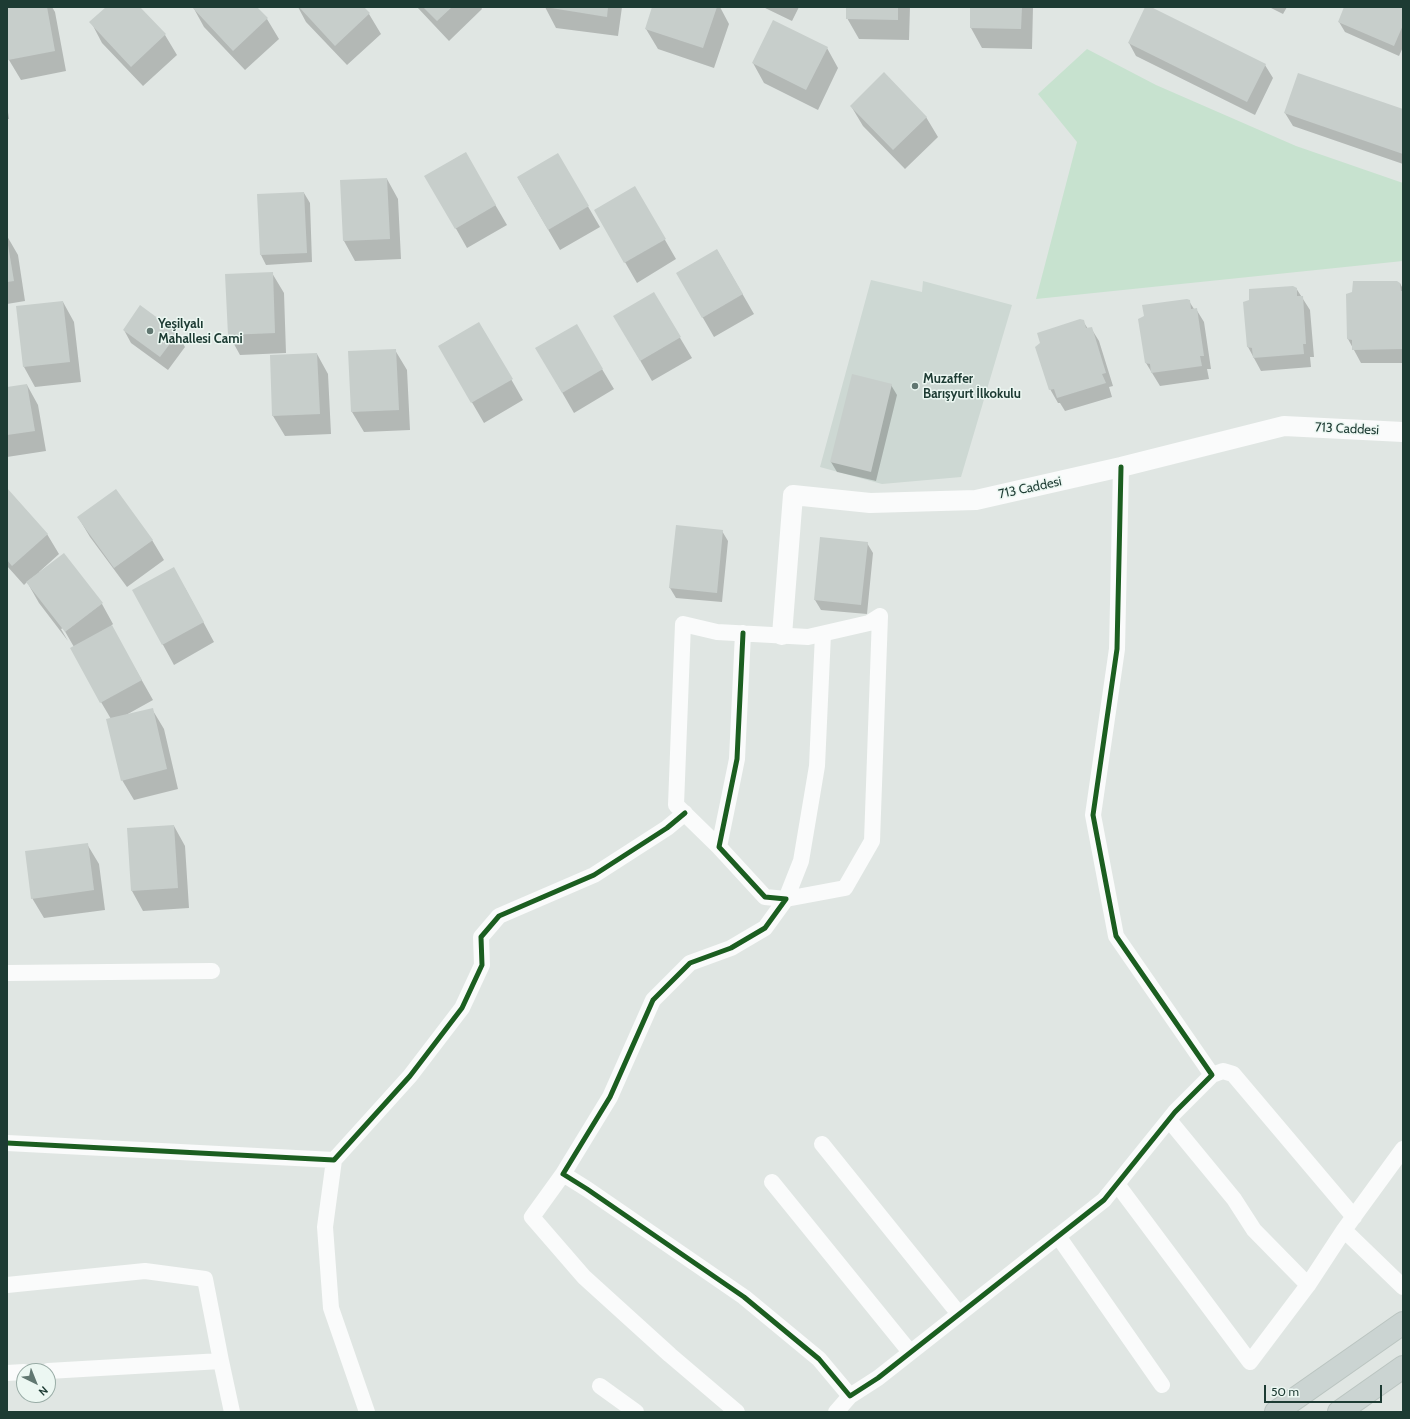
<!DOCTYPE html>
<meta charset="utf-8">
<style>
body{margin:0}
#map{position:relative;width:1410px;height:1419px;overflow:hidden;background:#e0e6e3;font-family:Cabin,sans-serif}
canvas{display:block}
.frame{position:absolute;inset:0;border:8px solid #1d3b33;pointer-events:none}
.north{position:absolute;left:16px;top:1363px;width:40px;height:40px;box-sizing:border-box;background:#ecf7f2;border:1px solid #99aca6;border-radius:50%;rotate:137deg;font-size:11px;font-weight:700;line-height:16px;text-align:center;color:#1d3b33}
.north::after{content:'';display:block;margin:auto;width:14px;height:18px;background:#617771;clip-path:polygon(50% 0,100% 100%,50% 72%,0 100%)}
.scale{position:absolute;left:1264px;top:1385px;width:118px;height:18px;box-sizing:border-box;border:2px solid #1d3b33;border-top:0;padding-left:5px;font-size:12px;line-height:14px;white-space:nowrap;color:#1d3b33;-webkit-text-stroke:3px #ecf7f2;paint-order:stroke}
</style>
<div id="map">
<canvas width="1410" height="1419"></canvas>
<div class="frame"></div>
<div class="north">N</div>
<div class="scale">50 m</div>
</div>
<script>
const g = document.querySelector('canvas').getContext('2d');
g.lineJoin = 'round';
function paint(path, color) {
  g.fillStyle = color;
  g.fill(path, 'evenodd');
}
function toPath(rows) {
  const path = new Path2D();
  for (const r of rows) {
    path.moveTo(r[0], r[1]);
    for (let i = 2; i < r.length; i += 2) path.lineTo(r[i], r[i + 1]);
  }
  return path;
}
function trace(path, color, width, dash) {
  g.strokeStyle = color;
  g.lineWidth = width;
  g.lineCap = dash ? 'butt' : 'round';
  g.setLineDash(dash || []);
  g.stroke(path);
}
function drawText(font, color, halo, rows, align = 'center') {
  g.font = font + ' Cabin,sans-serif';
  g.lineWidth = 3;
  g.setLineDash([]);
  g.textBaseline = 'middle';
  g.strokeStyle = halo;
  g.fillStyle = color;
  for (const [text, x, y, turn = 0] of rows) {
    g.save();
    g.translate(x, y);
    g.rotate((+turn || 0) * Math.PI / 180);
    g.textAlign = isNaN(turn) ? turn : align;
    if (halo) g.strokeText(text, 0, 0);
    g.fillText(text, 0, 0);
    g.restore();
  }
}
const built = toPath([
 [871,280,922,292,923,281,1012,305,961,477,882,484,820,467]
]);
const green = toPath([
 [1087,49,1156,85,1296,146,1403,183,1403,261,1036,299,1077,142,1038,94]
]);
const shadow = toPath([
 [7,7,52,7,55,12,66,71,21,80,9,60,7,48],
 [107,7,139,7,165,35,177,55,143,86,102,43,91,22],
 [193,7,256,7,267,19,279,39,245,70,204,27],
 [298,7,363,7,369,14,381,34,347,65,306,22],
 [417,7,481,7,482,9,449,41],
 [545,7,622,7,618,36,556,28],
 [653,7,720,7,729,24,714,68,658,49,646,29],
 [763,7,799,7,792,21],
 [847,7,910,7,909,40,859,39,847,18],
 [971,7,1033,7,1032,49,982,48,971,28],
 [1146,7,1149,7,1265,65,1273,78,1255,115,1136,56,1129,43],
 [1269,7,1287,7,1283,14],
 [1346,7,1403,7,1403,47,1399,56,1345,32,1339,22],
 [827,48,838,68,818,110,764,83,753,63],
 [7,105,9,119,7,119],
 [851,106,926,117,938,137,905,169,863,126],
 [1403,110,1403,164,1293,126,1285,113],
 [465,153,507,225,467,248,426,176],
 [558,155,600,227,560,250,518,178],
 [387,179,398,199,401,259,355,261,344,241,341,181],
 [635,188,676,259,637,283,595,210],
 [304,193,310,203,312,262,266,265,261,255],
 [7,236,18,255,25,301,7,304],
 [717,250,754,314,714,337,677,273],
 [272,273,284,293,286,353,240,355,229,335,226,275],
 [1400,283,1403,289,1403,363,1361,363,1348,339],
 [1296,288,1310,310,1314,357,1310,357,1311,367,1261,371,1248,347],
 [654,294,692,358,652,381,615,317],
 [1189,301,1194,309,1196,309,1204,322,1211,369,1207,369,1209,379,1160,386,1146,363],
 [63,302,74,322,81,382,35,387,24,367],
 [1083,321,1088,329,1091,328,1099,341,1113,386,1109,387,1112,397,1065,411,1060,403,1058,403,1050,389],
 [479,323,523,400,484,423,439,346],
 [576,326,614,389,574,413,537,349],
 [124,330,177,333,185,347,168,370,131,343],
 [395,350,407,370,410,430,364,432,352,412],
 [317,354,328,374,331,434,285,436,273,416],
 [27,385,38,405,46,451,7,457,7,388],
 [891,385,897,395,876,481,837,472,831,462],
 [7,490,47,534,59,554,39,572,102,604,113,624,111,626,153,700,126,715,152,709,164,729,178,789,134,800,122,780,111,719,101,702,74,647,63,628,61,629,68,641,39,603,27,582,24,585,7,566],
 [78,517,152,540,164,560,127,587,90,537],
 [722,531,728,541,722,602,676,598,670,588],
 [867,543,873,553,867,614,821,610,815,600],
 [185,588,214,642,174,665,133,590],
 [174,826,185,846,189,908,143,911,132,891,128,829],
 [87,844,99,864,105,910,44,918,32,898]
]);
const building = toPath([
 [7,7,47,7,55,51,8,60,7,54],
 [106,7,140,7,166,34,131,67,89,22],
 [192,7,257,7,268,18,233,51],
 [299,7,364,7,370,13,335,46],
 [423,7,452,7,437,21],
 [545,7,608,7,607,17],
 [652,7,717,7,703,48,645,29],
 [846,7,898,7,898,20,846,19],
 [970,7,1022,7,1021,29,970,28],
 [1145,7,1151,7,1266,64,1247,102,1128,43],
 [1344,7,1403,7,1403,25,1394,46,1338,22],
 [773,20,828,47,806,90,752,63],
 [884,72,927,117,893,150,850,106],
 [1298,73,1403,109,1403,154,1284,113],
 [466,152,496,205,455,229,424,176],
 [558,153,589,206,548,230,517,177],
 [387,178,390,239,343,241,340,180],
 [635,186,666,239,624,263,594,210],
 [304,192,307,253,260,255,257,194],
 [7,239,14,281,7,282],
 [717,249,743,294,702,318,676,273],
 [273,272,275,333,228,335,225,274],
 [1353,281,1397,281,1400,283,1401,291,1403,291,1403,349,1352,350,1352,340,1347,339,1346,294,1352,292],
 [1293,286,1297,288,1297,296,1303,296,1306,344,1303,344,1304,354,1253,358,1252,348,1247,347,1243,302,1249,300,1249,289],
 [654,292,681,337,640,361,613,316],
 [1187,299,1190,300,1191,309,1197,308,1204,356,1200,356,1202,366,1151,373,1150,364,1145,363,1138,319,1144,316,1142,305],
 [63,301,70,362,23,367,16,306],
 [140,305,178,333,160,357,123,330],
 [1080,319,1084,320,1086,328,1092,327,1106,373,1102,374,1106,383,1057,398,1054,389,1049,390,1035,347,1040,343,1037,333],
 [479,322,513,379,471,403,438,346],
 [577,324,603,369,562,393,535,348],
 [396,349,399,410,351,412,348,351],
 [317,353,320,414,272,416,270,355],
 [852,374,892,384,871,472,830,462],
 [27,384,35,431,7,435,7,387],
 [7,488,48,534,12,566,7,560],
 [116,489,153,540,114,568,77,517],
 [676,525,723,530,717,593,669,588],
 [820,537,868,542,861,605,814,600],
 [64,553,103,603,65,632,26,582],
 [174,567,204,622,162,645,132,590],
 [112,625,142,680,100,703,70,648],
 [153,708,167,769,121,781,106,719],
 [174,825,178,888,131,891,127,828],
 [88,843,94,890,31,899,25,851]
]);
const minor = toPath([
 [743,633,737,759,719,847,765,897,786,899,765,928,731,948,690,963,653,1000,610,1097,563,1174,587,1189,744,1297,819,1359,850,1396,878,1378,1104,1200,1175,1112,1212,1075,1116,936,1093,815,1117,649,1121,467],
 [823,634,817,766,801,861,786,899,845,888,872,841,880,616],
 [719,847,676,805,683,624,717,632,808,637,869,623,880,616],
 [7,973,212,971],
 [1212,1075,1223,1071,1233,1074,1354,1217],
 [1169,1120,1234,1199,1254,1230,1308,1285,1344,1230],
 [7,1143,334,1160,410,1076,462,1008,482,965,481,937,499,916,594,875,667,828,685,813],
 [822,1144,959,1314],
 [1403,1149,1344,1230,1403,1287],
 [334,1160,325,1227,331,1308,367,1412],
 [563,1174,532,1217,584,1277,670,1355,737,1412],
 [772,1182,910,1352],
 [1117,1184,1250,1362,1308,1285],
 [1058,1236,1162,1385],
 [7,1285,145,1271,205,1279,221,1361,48,1371],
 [221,1361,232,1412],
 [7,1373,24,1372],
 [600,1386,636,1412],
 [836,1412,850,1396]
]);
const tertiary = toPath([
 [782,635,793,495,870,503,976,500,1121,467,1284,426,1403,432]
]);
const primary = toPath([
 [1276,1412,1403,1323],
 [1339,1412,1403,1367]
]);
const cycleway = toPath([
 [743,633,737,759,719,847,765,897,786,899,765,928,731,948,690,963,653,1000,610,1097,563,1174,587,1189,744,1297,819,1359,850,1396,878,1378,1104,1200,1175,1112,1212,1075,1116,936,1093,815,1117,649,1121,467],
 [7,1143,334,1160,410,1076,462,1008,482,965,481,937,499,916,594,875,667,828,685,813]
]);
const markers = [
 [150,331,4,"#617771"],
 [915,386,4,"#617771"]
];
const poiNames = [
 ["Yeşilyalı",158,324],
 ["Mahallesi Cami",158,339],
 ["Muzaffer",923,379],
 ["Barışyurt İlkokulu",923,394]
];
const streetNames = [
 ["713 Caddesi",1347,429,3],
 ["713 Caddesi",1030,488,-12]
];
paint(built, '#cdd8d3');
paint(green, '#c7e2cf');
paint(shadow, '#0003');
paint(building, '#c7cecb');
trace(primary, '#bac4c0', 24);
trace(minor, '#fafbfb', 16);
trace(tertiary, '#fafbfb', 20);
trace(primary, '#cbd4d2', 22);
trace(cycleway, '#1b5e20', 5);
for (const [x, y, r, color] of markers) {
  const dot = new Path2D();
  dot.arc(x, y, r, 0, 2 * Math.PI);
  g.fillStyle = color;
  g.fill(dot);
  trace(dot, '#ecf7f2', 1.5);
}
drawText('bold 13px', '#1d3b33', '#ecf7f2', poiNames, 'left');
drawText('13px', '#1d3b33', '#ecf7f2', streetNames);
</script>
